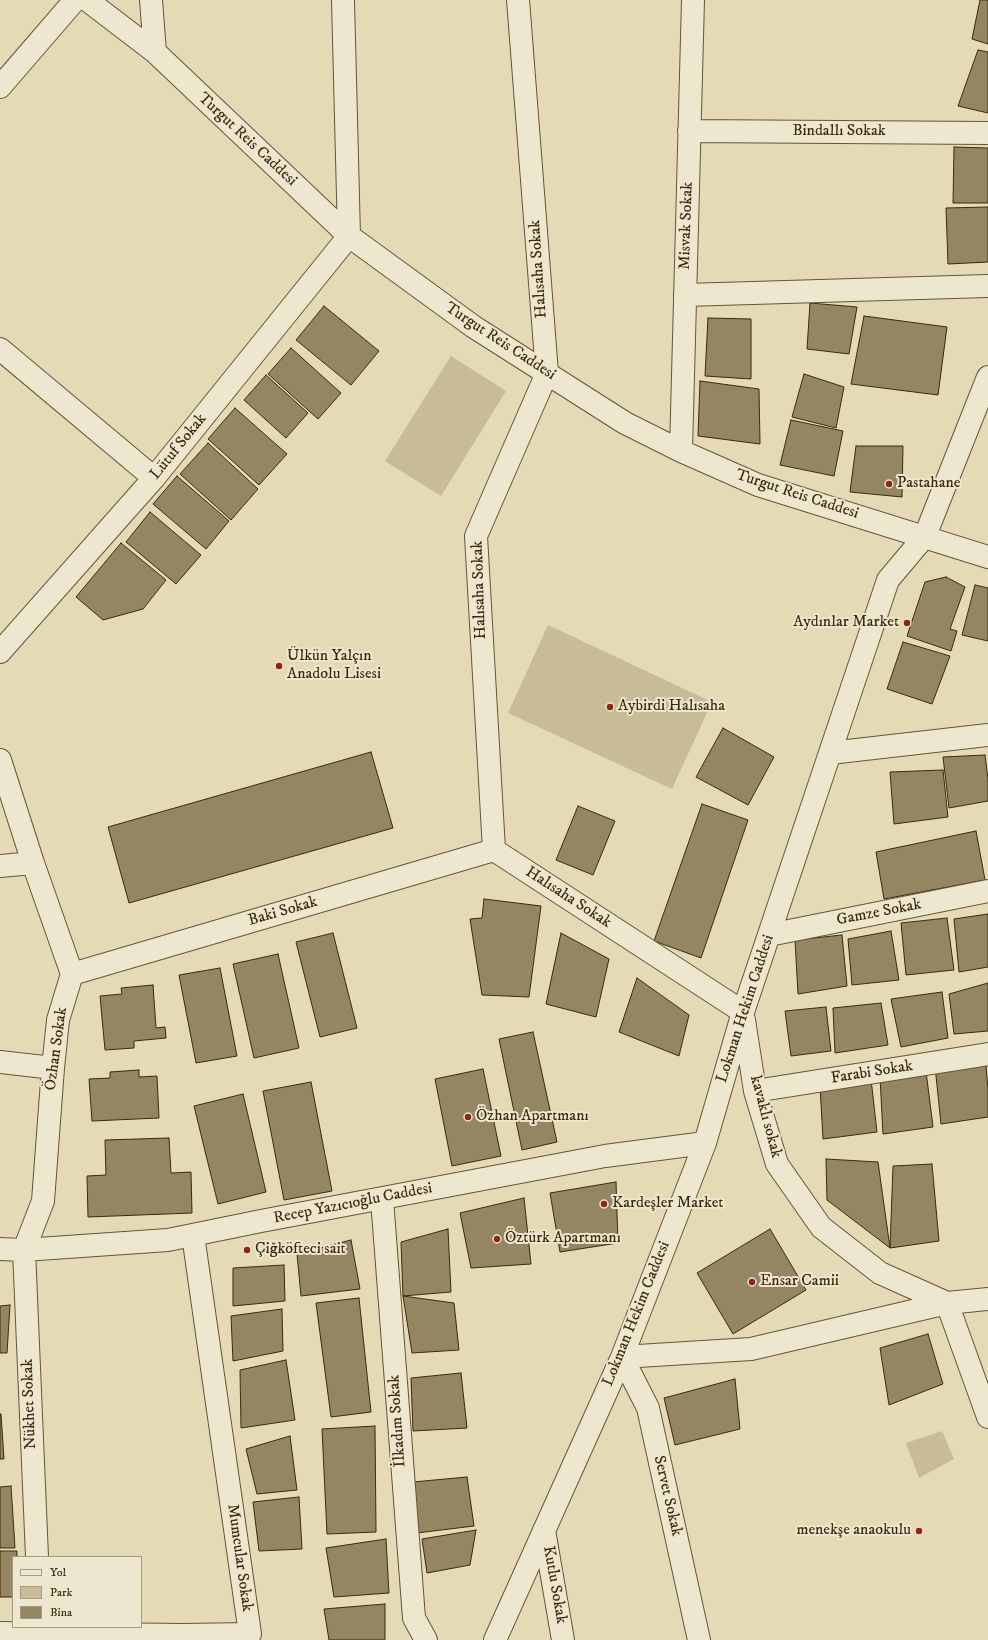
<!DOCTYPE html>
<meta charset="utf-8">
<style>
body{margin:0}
#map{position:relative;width:988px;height:1640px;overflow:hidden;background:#e4dab5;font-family:"IM FELL DW Pica",serif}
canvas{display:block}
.legend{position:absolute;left:12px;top:1556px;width:130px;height:72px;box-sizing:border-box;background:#ede7cf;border:1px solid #a79b81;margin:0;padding:5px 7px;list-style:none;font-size:12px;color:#3d290b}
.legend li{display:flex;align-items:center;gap:8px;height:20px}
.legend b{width:20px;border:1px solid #a79b81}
</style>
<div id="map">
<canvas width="988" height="1640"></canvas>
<ul class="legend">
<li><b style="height:5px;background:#ede7cf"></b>Yol</li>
<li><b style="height:11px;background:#c8bc98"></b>Park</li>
<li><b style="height:11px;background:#948563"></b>Bina</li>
</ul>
</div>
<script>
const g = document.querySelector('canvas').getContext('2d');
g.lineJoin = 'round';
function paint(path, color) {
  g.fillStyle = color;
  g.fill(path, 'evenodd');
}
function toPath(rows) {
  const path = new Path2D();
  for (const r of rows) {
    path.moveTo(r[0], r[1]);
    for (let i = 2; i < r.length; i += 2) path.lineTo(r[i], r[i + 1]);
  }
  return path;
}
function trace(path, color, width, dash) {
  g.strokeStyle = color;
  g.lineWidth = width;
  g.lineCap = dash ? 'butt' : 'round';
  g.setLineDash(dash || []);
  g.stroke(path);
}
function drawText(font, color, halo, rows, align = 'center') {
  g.font = font + ' "IM FELL DW Pica",serif';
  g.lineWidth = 4;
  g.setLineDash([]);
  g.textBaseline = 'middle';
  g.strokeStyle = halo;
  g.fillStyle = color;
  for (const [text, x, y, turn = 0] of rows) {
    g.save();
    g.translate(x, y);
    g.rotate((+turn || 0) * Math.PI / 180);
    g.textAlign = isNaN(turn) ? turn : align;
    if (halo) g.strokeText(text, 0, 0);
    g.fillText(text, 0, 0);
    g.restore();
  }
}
const green = toPath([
 [451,356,506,391,441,496,385,461],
 [548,625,712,702,672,789,508,713],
 [942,1431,954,1459,919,1478,906,1443]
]);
const building = toPath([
 [980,0,988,0,988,44,972,39,980,0],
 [978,50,988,52,988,113,958,106,978,50],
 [954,147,988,148,988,203,953,203,954,147],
 [988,207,988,262,948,264,946,208,988,207],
 [810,303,857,307,849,354,807,349,810,303],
 [324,306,379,351,351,385,296,340,324,306],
 [864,316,947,327,938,395,851,384,864,316],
 [708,318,751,319,751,379,705,376,708,318],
 [291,348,341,393,318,419,268,374,291,348],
 [804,374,844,387,836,428,792,417,804,374],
 [266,375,308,413,286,438,244,400,266,375],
 [700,381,759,389,760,444,698,436,700,381],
 [235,408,287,454,259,485,208,439,235,408],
 [791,420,843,431,834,476,780,465,791,420],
 [208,443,258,489,231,520,180,474,208,443],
 [856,446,903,446,902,497,850,492,856,446],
 [177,476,229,521,206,549,153,504,177,476],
 [150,512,201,555,176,584,126,542,150,512],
 [121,543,166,580,143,609,103,620,76,597,121,543],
 [946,577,965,587,950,629,957,631,951,651,907,636,925,582,946,577],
 [975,585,988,588,988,641,962,635,975,585],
 [903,642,950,656,932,704,887,689,903,642],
 [723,728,774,757,748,805,696,777,723,728],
 [371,752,393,828,129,903,108,827,371,752],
 [985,755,988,779,988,801,949,808,943,757,985,755],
 [943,770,948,817,894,824,890,772,943,770],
 [702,804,748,820,701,958,654,941,702,804],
 [578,806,615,821,593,875,556,860,578,806],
 [976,831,985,880,884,899,876,852,976,831],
 [484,899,541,906,529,997,482,995,470,919,482,918,484,899],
 [988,914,988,967,959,972,954,919,988,914],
 [947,918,954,970,906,975,901,923,947,918],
 [891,931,899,980,852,985,848,939,891,931],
 [333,933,357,1028,320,1037,296,942,333,933],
 [561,933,609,959,596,1017,546,1004,561,933],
 [842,935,847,986,798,994,795,940,842,935],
 [278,954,299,1048,254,1058,233,964,278,954],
 [220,968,237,1056,196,1063,179,975,220,968],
 [637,978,689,1015,679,1056,619,1032,637,978],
 [988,983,988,1031,954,1034,949,994,988,983],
 [153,985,156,1028,165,1027,166,1038,134,1041,134,1048,105,1050,100,996,122,994,121,988,153,985],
 [942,992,948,1038,901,1047,891,999,942,992],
 [881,1003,888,1045,835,1053,833,1008,881,1003],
 [826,1007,831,1051,791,1056,785,1011,826,1007],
 [533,1032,557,1142,522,1150,499,1039,533,1032],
 [985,1054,988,1090,988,1117,941,1124,935,1066,985,1054],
 [483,1069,501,1156,452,1166,435,1079,483,1069],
 [139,1070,139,1077,157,1076,159,1118,92,1121,89,1079,110,1078,110,1072,139,1070],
 [926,1071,933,1127,883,1134,880,1077,926,1071],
 [871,1079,877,1132,823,1139,820,1086,871,1079],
 [311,1082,332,1191,284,1200,263,1091,311,1082],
 [243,1094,266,1192,218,1204,194,1106,243,1094],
 [169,1138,171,1173,191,1172,192,1213,88,1217,87,1176,106,1175,105,1140,169,1138],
 [826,1159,878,1162,890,1248,827,1200,826,1159],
 [932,1164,939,1241,890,1248,893,1166,932,1164],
 [616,1182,618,1243,560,1252,550,1193,616,1182],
 [524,1198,531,1264,471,1268,460,1213,524,1198],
 [448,1229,451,1292,403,1296,401,1242,448,1229],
 [770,1229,806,1290,733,1334,697,1273,770,1229],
 [351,1240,360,1289,301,1296,297,1254,351,1240],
 [284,1265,285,1301,233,1306,233,1268,284,1265],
 [403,1296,454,1303,459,1350,412,1353,403,1296],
 [359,1298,371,1412,331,1417,316,1303,359,1298],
 [10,1305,7,1353,0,1353,0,1306,10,1305],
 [282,1309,283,1351,233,1361,231,1316,282,1309],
 [928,1334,943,1384,889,1405,880,1348,928,1334],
 [286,1360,295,1420,241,1428,240,1370,286,1360],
 [461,1373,467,1428,413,1431,411,1378,461,1373],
 [735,1379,740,1429,675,1445,664,1398,735,1379],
 [0,1414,1,1414,4,1459,0,1459,0,1414],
 [375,1426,376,1532,327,1534,322,1429,375,1426],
 [290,1436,297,1490,257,1494,246,1449,290,1436],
 [467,1477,474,1526,417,1533,413,1482,467,1477],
 [11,1486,15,1548,0,1548,0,1487,11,1486],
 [299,1497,302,1549,259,1551,253,1502,299,1497],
 [476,1530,470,1565,427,1573,422,1539,476,1530],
 [386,1539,389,1593,334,1597,326,1548,386,1539],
 [0,1551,17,1551,17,1557,13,1557,13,1597,0,1597,0,1551],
 [385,1604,385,1640,329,1640,324,1609,385,1604]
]);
const minor = toPath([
 [87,0,155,52,349,236,474,327,625,423,681,451,758,485,988,557],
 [151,0,155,52],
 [518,0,547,373,476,536,494,850,743,1012],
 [0,87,75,0],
 [689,131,988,133],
 [685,295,988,286],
 [0,349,154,478],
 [681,451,693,0],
 [0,652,154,478,349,236,343,0],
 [830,753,988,735],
 [0,760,33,863,72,974,58,1020,53,1068,43,1201,24,1250,37,1557],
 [0,866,33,863],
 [769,935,988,891],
 [72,974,494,850],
 [744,1020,755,1091,777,1164,821,1227,880,1273,947,1303,988,1417],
 [0,1062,53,1068],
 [755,1091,988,1054],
 [382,1199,414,1618,426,1640],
 [0,1249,24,1250,168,1240,261,1221,605,1156,705,1143],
 [544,1530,563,1640],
 [0,1633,183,1635,250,1634,193,1235],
 [495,1640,622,1357,705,1143,743,1012,888,580,925,536,988,377],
 [699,1640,648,1408,622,1357,751,1349,947,1303,988,1299]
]);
const markers = [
 [889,484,4,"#8f2418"],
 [907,623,4,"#8f2418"],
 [279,666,4,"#8f2418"],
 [610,707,4,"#8f2418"],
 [468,1117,4,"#8f2418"],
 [604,1204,4,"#8f2418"],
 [497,1239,4,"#8f2418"],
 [247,1250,4,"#8f2418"],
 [752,1282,4,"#8f2418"],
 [919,1531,4,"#8f2418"]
];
const streetNames = [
 ["Bindallı Sokak",839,132],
 ["Turgut Reis Caddesi",247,140,43],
 ["Misvak Sokak",687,226,-88],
 ["Halısaha Sokak",539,269,-94],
 ["Turgut Reis Caddesi",500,342,33],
 ["Lütuf Sokak",179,447,-51],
 ["Turgut Reis Caddesi",797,495,18],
 ["Halısaha Sokak",480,590,-92],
 ["Halısaha Sokak",568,898,33],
 ["Baki Sokak",283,912,-16],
 ["Gamze Sokak",879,913,-11],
 ["Lokman Hekim Caddesi",746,1009,-72],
 ["Özhan Sokak",57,1049,-82],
 ["Farabi Sokak",872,1073,-9],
 ["kavaklı sokak",765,1117,75],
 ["Recep Yazıcıoğlu Caddesi",353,1204,-11],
 ["Lokman Hekim Caddesi",637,1314,-68],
 ["Nükhet Sokak",30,1404,-92],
 ["İlkadım Sokak",398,1421,-94],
 ["Servet Sokak",667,1496,77],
 ["Mumcular Sokak",239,1558,82],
 ["Kutlu Sokak",554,1585,80]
];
const poiNames = [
 ["Pastahane",897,484],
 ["Aydınlar Market",899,623,"right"],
 ["Ülkün Yalçın",287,657],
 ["Anadolu Lisesi",287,675],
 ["Aybirdi Halısaha",618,707],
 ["Özhan Apartmanı",476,1117],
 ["Kardeşler Market",612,1204],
 ["Öztürk Apartmanı",505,1239],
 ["Çiğköfteci sait",255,1250],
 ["Ensar Camii",760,1282],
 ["menekşe anaokulu",911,1531,"right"]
];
paint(green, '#c8bc98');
paint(building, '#948563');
trace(building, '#3d290b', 1);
trace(minor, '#675536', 24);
trace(minor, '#ede7cf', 22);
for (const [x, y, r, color] of markers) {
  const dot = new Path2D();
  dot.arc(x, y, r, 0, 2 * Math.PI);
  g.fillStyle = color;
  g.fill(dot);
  trace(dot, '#ede7cf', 1.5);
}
drawText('16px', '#3d290b', '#ede7cf', streetNames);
drawText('16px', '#3d290b', '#ede7cf', poiNames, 'left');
</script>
